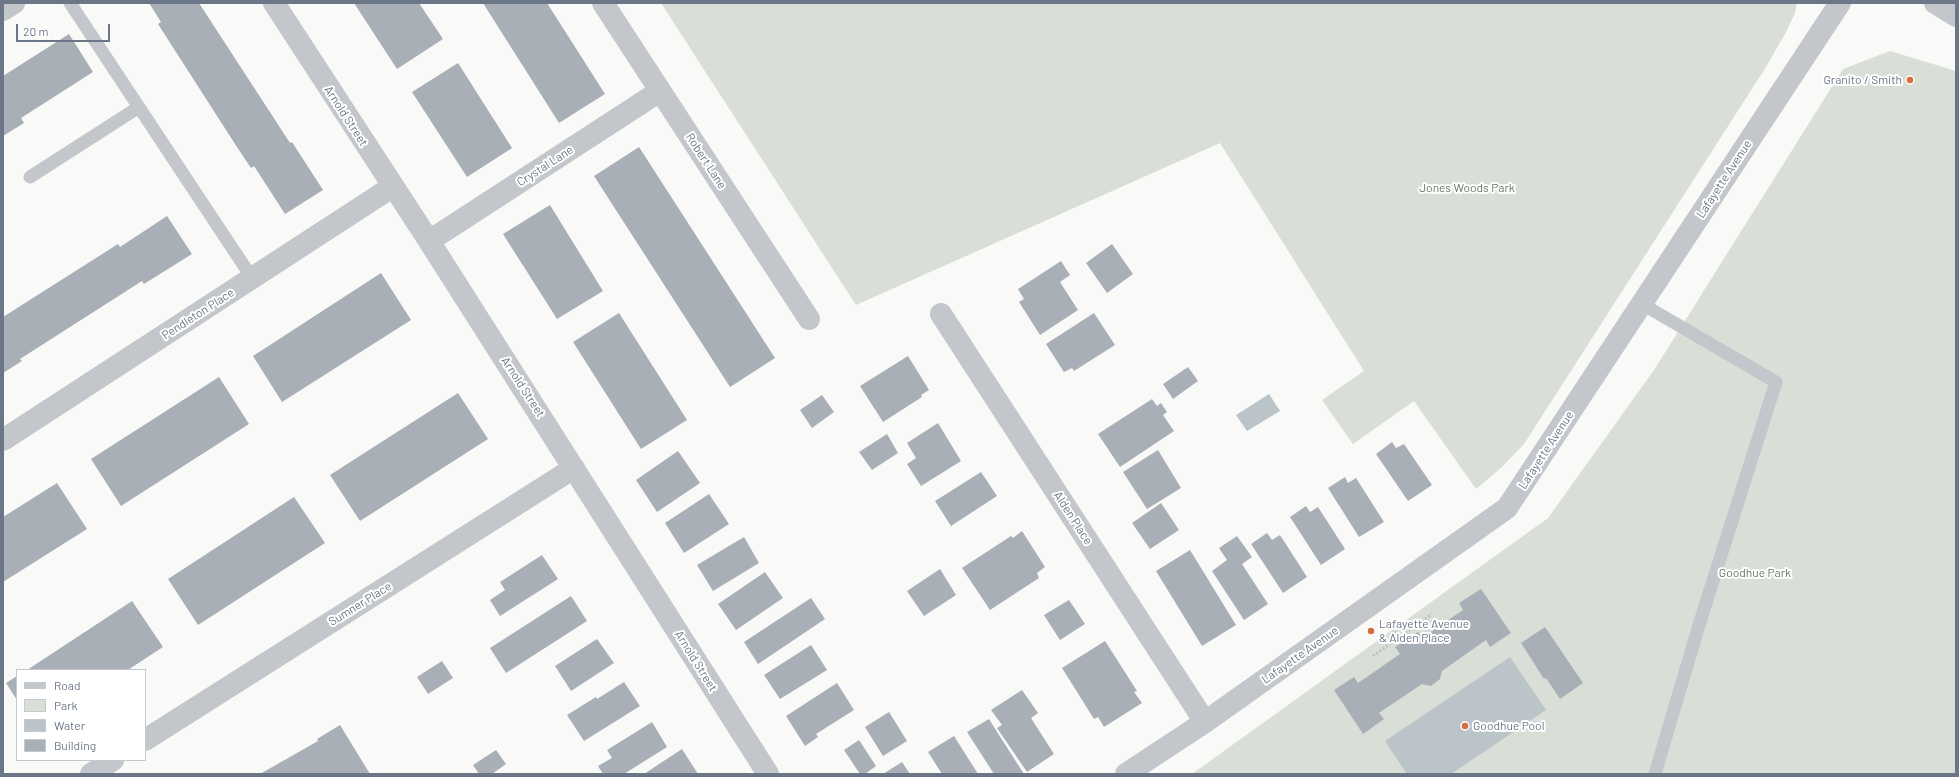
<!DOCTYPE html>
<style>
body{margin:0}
#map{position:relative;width:1959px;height:777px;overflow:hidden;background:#f9f9f8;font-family:Barlow,sans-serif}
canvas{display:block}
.frame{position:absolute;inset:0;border:4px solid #6b7786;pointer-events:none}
.legend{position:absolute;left:16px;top:669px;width:130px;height:92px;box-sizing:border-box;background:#fff;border:1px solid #c4c9cf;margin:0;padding:5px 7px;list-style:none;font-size:12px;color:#6b7786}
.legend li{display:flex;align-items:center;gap:8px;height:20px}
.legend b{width:20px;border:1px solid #c4c9cf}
.scale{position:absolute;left:16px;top:24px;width:94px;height:18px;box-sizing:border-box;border:2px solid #6b7786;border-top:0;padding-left:5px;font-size:12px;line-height:14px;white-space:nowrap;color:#6b7786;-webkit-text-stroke:3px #fff;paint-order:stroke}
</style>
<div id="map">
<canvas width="1959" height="777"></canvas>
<div class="frame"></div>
<ul class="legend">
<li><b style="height:5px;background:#c3c6ca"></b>Road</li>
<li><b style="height:11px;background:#d9ded7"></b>Park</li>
<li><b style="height:11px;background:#bbc4c9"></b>Water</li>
<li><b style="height:11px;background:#a9afb6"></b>Building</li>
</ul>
<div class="scale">20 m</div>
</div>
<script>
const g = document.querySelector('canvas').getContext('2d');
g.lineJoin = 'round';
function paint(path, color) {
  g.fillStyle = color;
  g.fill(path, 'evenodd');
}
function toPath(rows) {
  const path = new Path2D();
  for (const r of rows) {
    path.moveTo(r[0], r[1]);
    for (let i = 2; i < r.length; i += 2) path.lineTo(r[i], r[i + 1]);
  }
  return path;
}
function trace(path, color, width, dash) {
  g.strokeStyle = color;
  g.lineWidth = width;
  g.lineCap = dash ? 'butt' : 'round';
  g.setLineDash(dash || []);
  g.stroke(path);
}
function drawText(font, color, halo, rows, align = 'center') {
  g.font = font + ' Barlow,sans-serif';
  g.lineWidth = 4;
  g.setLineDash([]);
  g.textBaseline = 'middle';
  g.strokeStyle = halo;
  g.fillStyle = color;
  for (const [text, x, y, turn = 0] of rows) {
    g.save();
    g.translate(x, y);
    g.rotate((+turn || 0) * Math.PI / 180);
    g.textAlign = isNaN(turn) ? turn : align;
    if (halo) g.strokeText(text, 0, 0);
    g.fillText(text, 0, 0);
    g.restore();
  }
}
const green = toPath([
 [661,3,1797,3,1795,13,1785,34,1766,67,1524,444,1501,468,1476,489,1414,401,1353,444,1322,400,1364,371,1220,143,856,305],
 [1890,51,1956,71,1956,774,1192,774,1548,518,1654,370,1843,69]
]);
const water = toPath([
 [1269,394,1280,411,1247,431,1236,415],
 [1510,657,1546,710,1451,774,1407,774,1385,741]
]);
const building = toPath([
 [149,3,199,3,290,143,292,142,323,190,285,214,254,166,251,168,235,144,158,24,161,22],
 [354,3,419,3,443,39,397,69],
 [483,3,547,3,605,94,559,123],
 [69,34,93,72,21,118,24,123,3,136,3,76],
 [458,63,512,148,467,177,412,92],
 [639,147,775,358,730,387,594,176],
 [550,205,603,291,557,319,503,234],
 [167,216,192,254,144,284,142,281,20,359,22,361,3,373,3,317,118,244,120,247],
 [1112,244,1133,274,1107,293,1086,263],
 [1061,261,1070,275,1060,282,1078,310,1040,335,1019,302,1024,299,1018,289],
 [381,273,411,320,282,402,253,356],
 [619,313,687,420,641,449,573,342],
 [1094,313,1115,345,1074,371,1072,368,1064,372,1046,344],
 [908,356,929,390,921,395,922,397,883,422,860,386],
 [1188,367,1198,381,1173,399,1163,384],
 [219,377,249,424,121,506,91,459],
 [458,393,488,439,360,521,330,475],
 [822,395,834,412,812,428,800,410],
 [1152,399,1157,406,1161,403,1167,412,1163,415,1174,431,1120,467,1098,434],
 [938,423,961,461,921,486,907,464,916,458,907,443],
 [887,434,898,453,872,470,859,452],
 [1392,442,1396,448,1404,444,1432,485,1408,501,1376,454],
 [1158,450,1181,488,1147,509,1123,472],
 [678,451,700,483,657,512,636,480],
 [981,472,997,496,951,526,935,501],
 [1345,477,1348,483,1356,478,1384,522,1359,537,1328,488],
 [57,483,87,529,3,582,3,517],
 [709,494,729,524,684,553,665,523],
 [294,497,325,543,198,625,168,579],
 [1161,503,1179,530,1150,549,1132,523],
 [1306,506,1310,512,1318,507,1345,549,1321,565,1290,517],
 [1022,531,1045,567,1037,573,1039,578,990,610,962,568,1011,536,1013,538],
 [1267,533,1272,540,1280,535,1307,577,1283,593,1251,544],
 [1237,536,1252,557,1242,564,1268,604,1244,620,1212,571,1227,560,1219,548],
 [744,537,759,563,713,591,697,565],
 [1190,550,1236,625,1202,646,1156,571],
 [542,555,558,579,500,616,490,600,505,590,500,582],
 [940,569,956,595,924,616,907,591],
 [765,572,783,598,736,630,718,604],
 [1481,589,1511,633,1490,647,1486,640,1442,671,1440,679,1431,686,1422,684,1379,713,1384,719,1363,734,1334,690,1354,677,1358,683,1400,654,1395,647,1418,632,1422,638,1463,610,1459,603],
 [571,596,587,621,506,673,490,648],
 [811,598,825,619,758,664,744,642],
 [1069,600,1085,624,1060,640,1044,615],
 [132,601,163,647,140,662,128,670,27,670],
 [1545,627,1583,683,1560,699,1546,678,1544,679,1521,643],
 [597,639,614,663,571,691,555,666],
 [1105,641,1137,691,1134,692,1142,703,1104,727,1098,717,1094,719,1062,668],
 [811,645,827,670,780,699,764,675],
 [442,661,453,678,428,694,417,677],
 [17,676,17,700,6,683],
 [624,682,640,706,584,741,567,715,596,697,597,699],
 [837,683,854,710,816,734,818,737,805,746,786,716],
 [1022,690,1038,713,1031,718,1054,754,1027,772,997,728,1002,725,991,710],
 [889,712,907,741,883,756,865,727],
 [989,719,999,735,1024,774,994,774,967,732],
 [652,722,667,747,624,774,603,774,598,766,612,758,607,750],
 [340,725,370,774,260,774,318,741,317,739],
 [954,736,978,774,942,774,928,752],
 [859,740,876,766,865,774,860,774,844,750],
 [682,749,698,774,644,774],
 [496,750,506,764,492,774,479,774,473,765],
 [902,762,910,774,883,774]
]);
const path = toPath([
 [1390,625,1399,637],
 [1373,656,1432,614]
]);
const service = toPath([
 [70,3,252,278],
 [30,177,139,107],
 [1642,304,1776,382,1699,625,1655,774]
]);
const minor = toPath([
 [274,3,429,241,768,774],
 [603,3,809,319],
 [1935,3,1956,16],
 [3,10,14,3],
 [429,241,660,91],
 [941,314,1205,722],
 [3,440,392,187],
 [145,740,574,468],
 [91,774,113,760],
 [1126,774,1205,722,1507,508,1840,3]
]);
const markers = [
 [1910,80,4,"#d46e3d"],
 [1371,631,4,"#d46e3d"],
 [1465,726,4,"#d46e3d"]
];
const poiNames = [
 ["Granito / Smith",1902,80,"right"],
 ["Lafayette Avenue",1379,624],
 ["& Alden Place",1379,638],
 ["Goodhue Pool",1473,726]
];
const streetNames = [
 ["Arnold Street",346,116,57],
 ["Robert Lane",706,161,57],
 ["Crystal Lane",545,166,-33],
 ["Lafayette Avenue",1724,179,-57],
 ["Pendleton Place",198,314,-33],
 ["Arnold Street",523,387,57],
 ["Lafayette Avenue",1546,450,-57],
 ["Alden Place",1073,518,57],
 ["Sumner Place",360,604,-32],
 ["Lafayette Avenue",1300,655,-35],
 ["Arnold Street",696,661,58]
];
const parkNames = [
 ["Jones Woods Park",1467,188],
 ["Goodhue Park",1755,573]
];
paint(green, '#d9ded7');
paint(water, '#bbc4c9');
paint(building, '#a9afb6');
trace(path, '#bbbdc0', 2.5, [2, 2]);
trace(service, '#c3c6ca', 13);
trace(minor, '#c3c6ca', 22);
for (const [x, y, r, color] of markers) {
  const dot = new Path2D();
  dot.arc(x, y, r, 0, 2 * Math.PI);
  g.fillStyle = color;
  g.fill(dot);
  trace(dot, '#fff', 1.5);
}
drawText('12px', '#6b7786', '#fff', poiNames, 'left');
drawText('12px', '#6b7786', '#fff', streetNames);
drawText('12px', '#677866', '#fff', parkNames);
</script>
